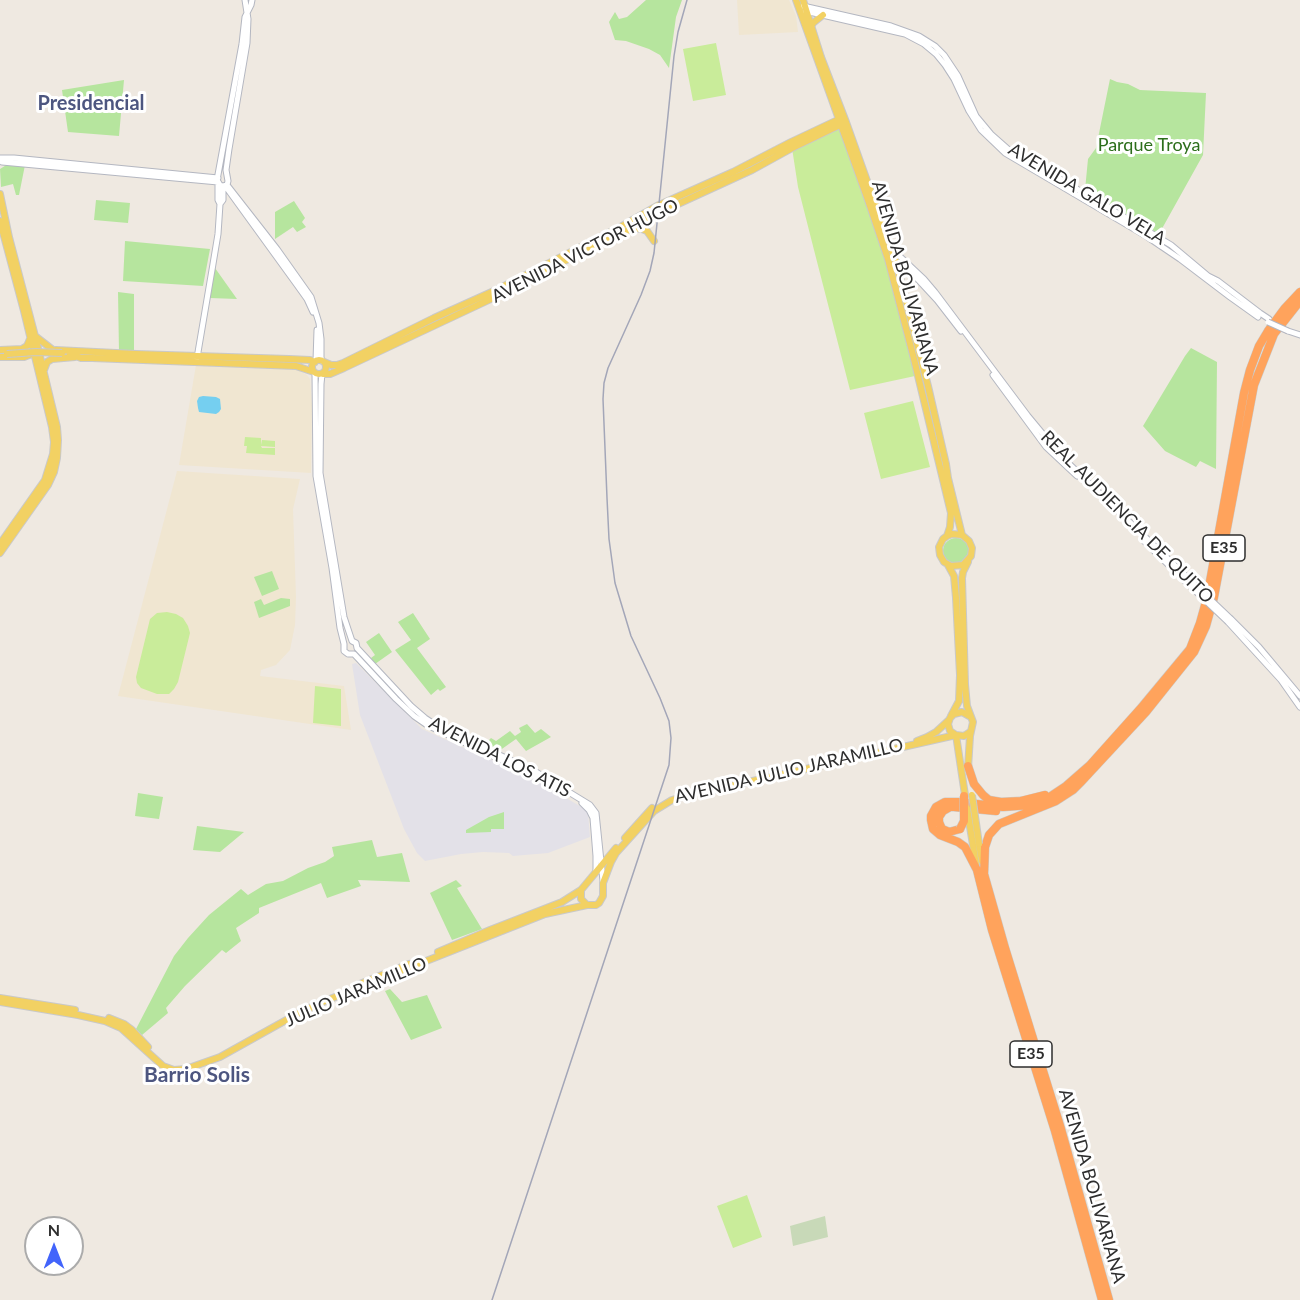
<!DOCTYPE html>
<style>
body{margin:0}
#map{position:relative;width:1300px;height:1300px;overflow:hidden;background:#efe9e1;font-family:Lato,sans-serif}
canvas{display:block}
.north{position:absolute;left:24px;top:1216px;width:60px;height:60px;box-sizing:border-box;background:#fff;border:2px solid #ababab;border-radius:50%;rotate:0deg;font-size:16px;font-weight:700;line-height:24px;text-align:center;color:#2e2e2e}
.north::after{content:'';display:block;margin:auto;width:21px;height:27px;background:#4264fb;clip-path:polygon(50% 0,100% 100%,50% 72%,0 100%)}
</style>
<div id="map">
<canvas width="1300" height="1300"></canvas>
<div class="north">N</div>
</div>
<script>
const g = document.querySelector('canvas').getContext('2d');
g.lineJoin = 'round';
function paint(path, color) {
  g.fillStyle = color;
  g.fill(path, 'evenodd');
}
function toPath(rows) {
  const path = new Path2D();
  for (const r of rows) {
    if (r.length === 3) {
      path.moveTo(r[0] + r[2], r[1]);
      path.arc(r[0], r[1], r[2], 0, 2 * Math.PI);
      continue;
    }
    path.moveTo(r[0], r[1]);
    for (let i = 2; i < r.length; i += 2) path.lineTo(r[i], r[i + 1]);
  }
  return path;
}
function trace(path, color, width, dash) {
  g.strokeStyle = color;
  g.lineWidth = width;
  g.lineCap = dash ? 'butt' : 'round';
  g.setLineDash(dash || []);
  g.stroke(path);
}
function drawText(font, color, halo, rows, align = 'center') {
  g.font = font + ' Lato,sans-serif';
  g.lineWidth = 6;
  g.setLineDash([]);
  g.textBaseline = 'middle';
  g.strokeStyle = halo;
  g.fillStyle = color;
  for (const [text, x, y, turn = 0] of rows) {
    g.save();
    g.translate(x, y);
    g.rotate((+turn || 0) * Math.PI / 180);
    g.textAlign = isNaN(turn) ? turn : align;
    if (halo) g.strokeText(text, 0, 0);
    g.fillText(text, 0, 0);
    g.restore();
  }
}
const industrial = toPath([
 [356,663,422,729,528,776,585,809,588,813,590,837,548,853,513,856,509,853,483,852,461,854,425,861,417,853,404,829,360,715,352,664]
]);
const education = toPath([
 [737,0,789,0,796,16,798,32,739,35],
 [196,365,294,368,307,375,310,379,312,404,311,473,179,465],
 [177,471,300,479,293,509,296,597,295,625,290,650,276,665,261,670,260,676,344,686,351,730,118,696]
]);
const green = toPath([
 [646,0,682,0,676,17,669,68,660,55,649,49,626,41,615,40,609,22,615,12,619,19,627,17],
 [1110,79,1117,82,1128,84,1140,90,1206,93,1203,155,1159,234,1085,190,1088,159,1096,148],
 [124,80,119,136,68,132,62,90],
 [8,164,25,165,19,195,16,195,13,184,1,187,0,169],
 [96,200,130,203,128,223,94,220],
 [294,201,305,218,302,222,306,227,297,232,293,227,275,239,275,212],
 [125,241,210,249,203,286,123,281],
 [215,268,237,299,210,298],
 [118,292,134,294,134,352,119,352],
 [1191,348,1217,362,1216,469,1200,461,1196,467,1165,451,1143,426,1185,356],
 [956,551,13],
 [272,571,279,589,262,596,254,577],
 [281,598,290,599,290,606,259,618,254,602,261,599,264,605],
 [413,613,430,639,417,648,446,687,440,691,438,689,431,695,395,650,411,640,398,622],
 [379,633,392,652,375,664,371,658,375,655,366,642],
 [527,724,535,733,541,729,551,737,526,751,516,739,499,751,486,743,491,738,496,741,510,731,515,736,521,732,519,728],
 [138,793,163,797,159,819,135,816],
 [504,812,504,829,491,829,491,832,466,833,466,830,489,817],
 [197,826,244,832,220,852,193,850],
 [372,840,377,857,402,853,410,882,358,880,361,886,327,898,321,883,259,908,259,913,236,928,241,941,226,953,222,950,185,986,166,1008,168,1013,142,1035,136,1029,174,956,188,938,209,915,241,889,248,895,266,884,283,881,308,868,325,862,334,856,332,847],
 [456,880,462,886,457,888,482,929,452,940,430,893],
 [390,989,402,1002,427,995,442,1028,411,1040,385,991]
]);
const cemetery = toPath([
 [825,1216,828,1237,793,1246,790,1226]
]);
const pitch = toPath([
 [716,43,726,95,693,101,683,49],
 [840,125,886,263,915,376,850,390,814,250,798,187,792,148],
 [913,401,930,467,881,479,864,413],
 [245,437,261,438,261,445,262,440,275,441,275,447,261,446,262,448,275,448,275,455,246,453,247,446,244,446],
 [167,612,176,614,183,618,188,626,190,633,178,682,174,689,169,694,157,694,141,688,137,683,136,677,150,619,157,613],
 [315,686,341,689,341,726,313,723],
 [747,1195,762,1237,733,1248,717,1206]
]);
const water = toPath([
 [203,396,216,397,220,399,221,409,219,412,216,414,199,412,198,408,197,401,199,397]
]);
const secondary = toPath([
 [803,6,891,26,919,36,935,46,944,55,958,76,976,116,991,134,1008,149,1036,167,1060,179,1171,245,1208,276,1218,281,1260,313,1269,319],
 [805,11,905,34,924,44,936,54,945,65,954,79,969,111,981,130,1005,153,1146,236,1180,259,1230,297,1258,317],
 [0,158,14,158,218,178],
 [2,162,218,182],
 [218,183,218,200,220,204],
 [227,185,277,249,311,297,319,323,321,339,321,358,322,361],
 [227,185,223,186,220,185,217,180,242,44,245,17,251,5,252,0],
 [227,185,228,181,226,170,229,149,247,43,248,19,245,0],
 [226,187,297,285,307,299,313,312],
 [892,249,924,279,935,292,1028,416,1062,457,1191,581],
 [900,274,904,270,908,270,912,273,937,300,961,331],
 [1288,331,1300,335],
 [197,358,213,264,218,234,220,204,223,200,223,186],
 [316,361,317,330],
 [315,373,316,476,332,568,340,628,344,644,344,651,348,654,354,654,396,699,414,716,427,725,525,771,566,794],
 [322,374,321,384,320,473,344,617,352,641,356,643,357,648,411,706,425,718,437,726,536,772,590,805,596,813,603,881],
 [993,375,1046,447,1077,476],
 [1144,541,1188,584],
 [1231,619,1259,647,1300,696],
 [1228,622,1281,680,1300,707],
 [582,803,589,810,593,818,596,856,596,872]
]);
const primary = toPath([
 [796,0,868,200,888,259,913,355,951,513,950,527,947,536,943,539,939,547,940,555,944,562,951,566,963,565,971,556,972,548,969,541,962,535,952,534,947,536],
 [803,0,821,57,846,122,896,262,928,386,946,464,948,478,962,535],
 [811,27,813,23,823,15],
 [0,194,9,237,35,336,57,427,58,440,57,458,54,472,48,485,0,553],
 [0,221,24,311,52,427,54,442,53,454,45,480,0,544],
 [633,228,642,229,647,231,654,241],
 [35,336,53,350],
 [0,350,22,349,27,346,30,339],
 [56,350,136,354,289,359,310,360,315,362],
 [70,354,81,358,92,358,296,366,314,372],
 [0,357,24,357,34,353],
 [319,367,7],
 [324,362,331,365,337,365,343,363,434,318,494,291,622,226,657,206,733,172,791,142,844,117],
 [44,370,47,362,52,359,75,357],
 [323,374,330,374,344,368,493,298,531,277,625,232,667,209,752,170,792,148,846,122],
 [968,562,963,572,962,578,965,684,967,706,973,722,970,736,968,768],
 [948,565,954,576,956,598,960,675,959,701,951,716],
 [917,741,927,737,936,732,949,720],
 [965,795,956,735,950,731,948,724,950,718,954,714,962,712,969,716],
 [625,838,652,808],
 [979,844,982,861],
 [973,845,976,865],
 [581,890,581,899,587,905],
 [438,952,490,930,562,902,581,890,616,848],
 [355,986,409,964],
 [0,998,75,1010],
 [0,1002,78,1015,105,1021,121,1028,163,1066,174,1070,186,1069,220,1057,297,1014,325,1001,545,914,587,905,596,905,599,903,603,896,603,883,611,862,616,853,654,811,672,800,682,797,956,735,964,736,970,732],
 [109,1018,124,1024,132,1030,148,1047]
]);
const highway = toPath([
 [968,766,974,784,983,795,989,800,1001,802,1021,801,1045,795],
 [960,829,949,832,942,829,939,822,939,817,943,811,950,807,954,807,996,811],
 [1102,1300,1055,1131,992,930,977,870,965,847,958,842,940,835,933,829,931,820,931,816,936,807,945,802,959,802,1003,807,1031,805,1045,800,1066,786,1090,765,1141,708,1190,649,1200,623,1207,598,1244,393,1250,370,1259,346,1268,331,1285,308,1300,292],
 [1109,1300,1061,1129,1005,948,988,888,984,874,985,847,989,835,999,824,1056,801,1073,790,1081,782,1146,712,1194,652,1206,626,1214,597,1254,385,1274,334,1300,301]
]);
const rail = toPath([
 [492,1300,669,765,671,738,669,721,660,698,631,636,615,583,609,539,607,498,603,399,604,383,608,368,641,295,650,271,654,253,674,56,678,32,687,0]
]);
const secondaryBridge = toPath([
 [1268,322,1288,331],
 [1191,581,1231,619],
 [1188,584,1228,622]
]);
const primaryBridge = toPath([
 [7,354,36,352,62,353],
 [972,795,979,844],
 [967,808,973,845]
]);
const highwayBridge = toPath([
 [960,829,964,821,964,796]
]);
const shields = [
 [1224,548,42],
 [1031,1054,42]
];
const shieldNames = [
 ["E35",1224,548],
 ["E35",1031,1054]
];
const parkNames = [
 ["Parque Troya",1149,145]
];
const streetNames = [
 ["AVENIDA GALO VELA",1087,194,31],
 ["AVENIDA VICTOR HUGO",585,251,-27],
 ["AVENIDA BOLIVARIANA",905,278,74],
 ["REAL AUDIENCIA DE QUITO",1127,517,45],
 ["AVENIDA LOS ATIS",500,757,27],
 ["AVENIDA JULIO JARAMILLO",789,771,-13],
 ["JULIO JARAMILLO",356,992,-23],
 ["AVENIDA BOLIVARIANA",1092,1186,74]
];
const neighbourhoodNames = [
 ["Presidencial",91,104]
];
const quarterNames = [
 ["Barrio Solis",197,1075]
];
paint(industrial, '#e3e1e8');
paint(education, '#f0e6d1');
paint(green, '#b6e59e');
paint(cemetery, '#c8d9b8');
paint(pitch, '#c9ec9a');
paint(water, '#75cff0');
trace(secondary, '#b4b7c1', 7);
trace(primary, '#c9c9c9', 8);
trace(highway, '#c9c9c9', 9);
trace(secondary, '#fff', 5);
trace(primary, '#f2d163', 6);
trace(highway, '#ffa35c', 8);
trace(rail, '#a3a6b8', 1.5);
trace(secondaryBridge, '#b4b7c1', 7, []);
trace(primaryBridge, '#c9c9c9', 8, []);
trace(highwayBridge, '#c9c9c9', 9, []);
trace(secondaryBridge, '#fff', 5);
trace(primaryBridge, '#f2d163', 6);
trace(highwayBridge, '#ffa35c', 8);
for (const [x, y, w] of shields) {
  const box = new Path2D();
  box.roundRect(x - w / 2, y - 13, w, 26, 4.5);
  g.fillStyle = '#fff';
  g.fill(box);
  trace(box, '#2e2e2e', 1.5);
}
drawText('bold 16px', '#2e2e2e', null, shieldNames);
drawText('18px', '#2c6e1b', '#fff', parkNames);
drawText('18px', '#2e2e2e', '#fff', streetNames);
drawText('bold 20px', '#4d5680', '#fff', neighbourhoodNames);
drawText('bold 21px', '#4d5680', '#fff', quarterNames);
</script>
